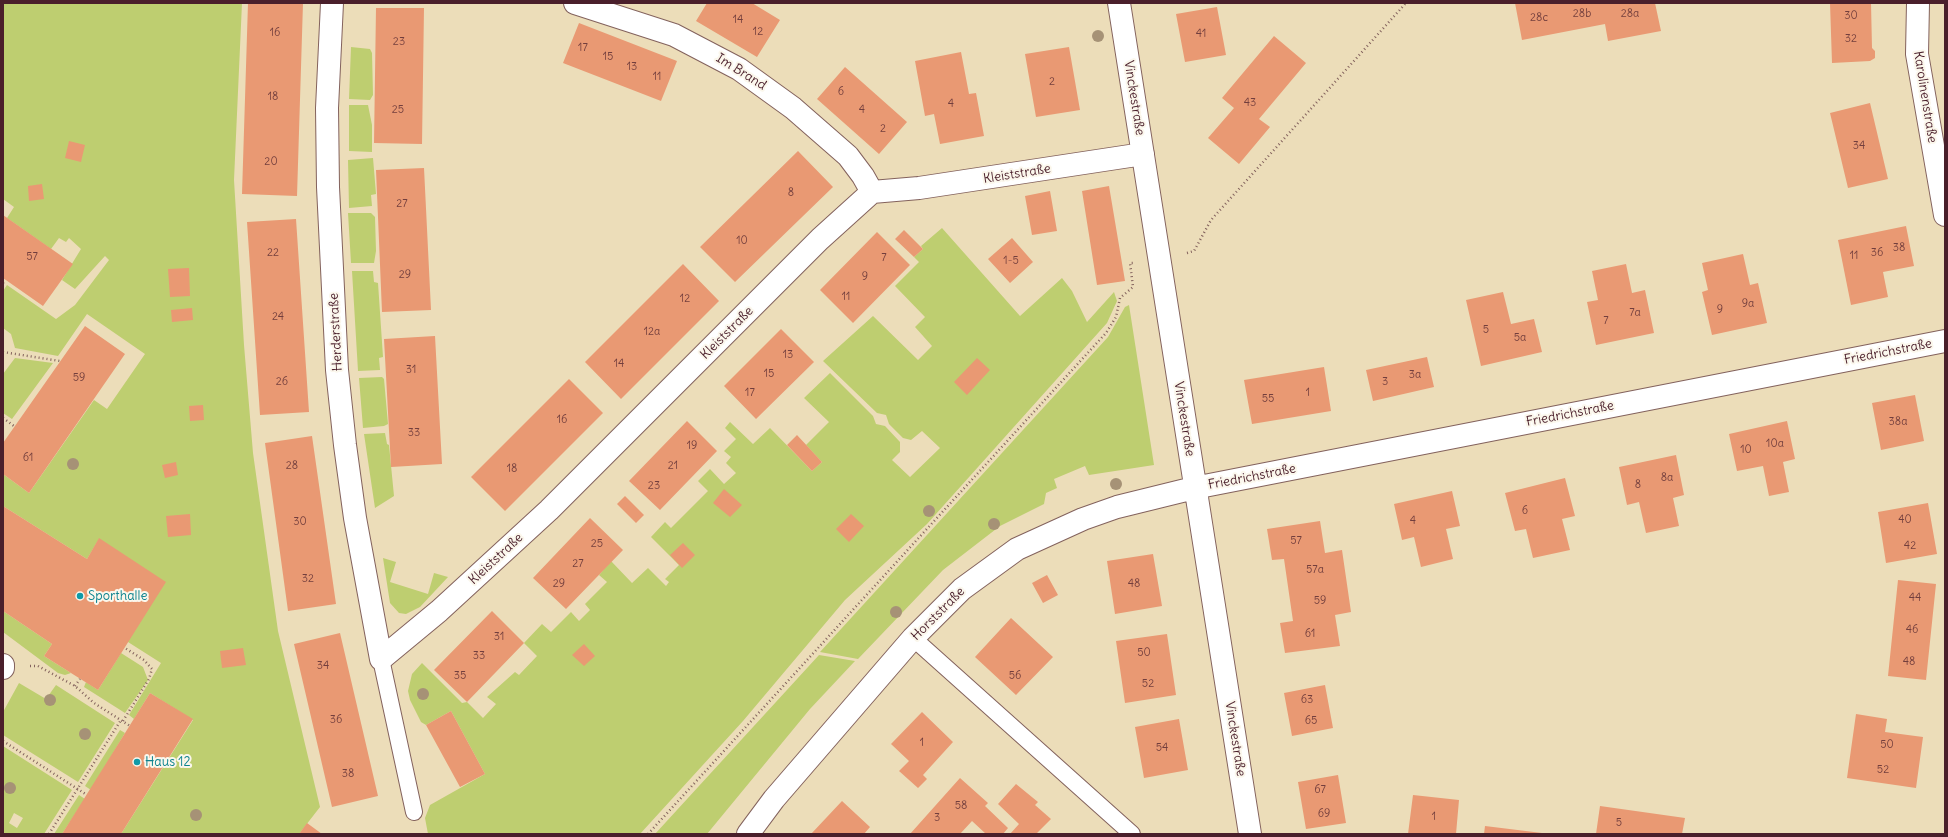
<!DOCTYPE html>
<meta charset="utf-8">
<style>
body{margin:0}
#map{position:relative;width:1948px;height:837px;overflow:hidden;background:#ecddb9;font-family:Delius,sans-serif}
canvas{display:block}
.frame{position:absolute;inset:0;border:4px solid #4a1f2b;pointer-events:none}
</style>
<div id="map">
<canvas width="1948" height="837"></canvas>
<div class="frame"></div>
</div>
<script>
const g = document.querySelector('canvas').getContext('2d');
g.lineJoin = 'round';
function paint(path, color) {
  g.fillStyle = color;
  g.fill(path, 'evenodd');
}
function toPath(rows) {
  const path = new Path2D();
  for (const r of rows) {
    path.moveTo(r[0], r[1]);
    for (let i = 2; i < r.length; i += 2) path.lineTo(r[i], r[i + 1]);
  }
  return path;
}
function trace(path, color, width, dash) {
  g.strokeStyle = color;
  g.lineWidth = width;
  g.lineCap = dash ? 'butt' : 'round';
  g.setLineDash(dash || []);
  g.stroke(path);
}
function drawText(font, color, halo, rows, align = 'center') {
  g.font = font + ' Delius,sans-serif';
  g.lineWidth = 4;
  g.setLineDash([]);
  g.textBaseline = 'middle';
  g.strokeStyle = halo;
  g.fillStyle = color;
  for (const [text, x, y, turn = 0] of rows) {
    g.save();
    g.translate(x, y);
    g.rotate((+turn || 0) * Math.PI / 180);
    g.textAlign = isNaN(turn) ? turn : align;
    if (halo) g.strokeText(text, 0, 0);
    g.fillText(text, 0, 0);
    g.restore();
  }
}
const green = toPath([
 [3,3,242,3,234,180,244,345,253,453,278,631,320,807,299,834,121,834,193,720,150,693,134,719,129,715,161,663,128,642,99,539,87,559,3,506,3,474,29,493,94,400,107,409,145,354,87,314,58,356,15,348,11,334,3,328,3,291,7,285,56,319,75,305,109,260,105,256,75,289,62,280,81,249,69,238,66,242,59,238,51,249,7,218,14,207,3,199],
 [351,47,370,49,372,53,373,95,370,100,349,99],
 [349,105,368,105,372,125,372,152,349,151],
 [373,158,376,194,371,195,372,206,349,208,348,160],
 [348,213,371,213,375,217,376,251,374,263,351,263],
 [942,228,1020,316,1062,278,1072,291,1087,322,1114,292,1117,301,1107,323,927,524,845,600,743,721,640,834,428,834,425,818,430,805,485,774,451,711,426,725,421,722,410,700,408,691,412,674,422,663,462,703,467,702,483,718,496,704,487,697,515,672,519,675,537,656,524,643,542,624,551,632,571,612,579,621,590,610,585,604,607,582,599,575,611,561,632,583,648,568,666,586,669,582,665,579,679,565,651,537,665,522,671,528,708,491,698,481,710,469,724,484,736,473,726,463,731,457,724,451,736,439,725,428,730,422,753,444,770,428,812,471,822,462,806,445,829,422,804,398,830,373,873,416,876,424,885,426,900,442,900,452,892,460,910,477,940,448,922,431,911,440,903,438,889,424,886,415,877,413,823,361,873,316,918,360,932,346,915,327,925,317,895,286,919,262,914,257,923,249,921,246],
 [352,271,373,271,374,282,378,283,383,357,379,358,380,370,358,371],
 [1129,305,1154,465,1089,475,1085,466,1054,479,1057,488,1046,493,1044,504,1000,526,943,570,858,659,820,652,1108,337,1125,307],
 [15,358,53,363,12,419,3,413,3,374],
 [382,377,384,379,388,424,384,426,363,428,359,378],
 [385,433,387,444,389,445,394,496,375,508,364,434],
 [383,558,396,562,390,582,428,594,434,573,448,577,420,607,406,614,399,613,390,603],
 [3,611,52,644,44,656,71,673,65,675,58,673,3,632],
 [121,653,143,667,148,680,125,713,84,687,86,682,98,690],
 [819,655,855,661,810,709,707,834,655,834],
 [19,683,46,699,56,685,115,723,78,782,3,735,3,712],
 [120,730,125,733,91,790,85,786],
 [3,746,72,790,44,834,3,834],
 [14,813,23,818,17,828,9,823],
 [79,795,85,799,62,834,54,834]
]);
const building = toPath([
 [248,3,303,3,297,196,242,194],
 [707,3,752,3,780,20,757,57,696,21],
 [1515,3,1655,3,1661,31,1608,41,1605,24,1522,40],
 [1830,3,1871,3,1872,48,1875,51,1875,58,1870,61,1832,63],
 [1217,7,1226,55,1185,62,1176,14],
 [376,8,424,8,422,144,374,143],
 [579,23,677,61,661,101,563,63],
 [1274,36,1306,63,1259,119,1270,127,1239,164,1208,138,1234,108,1222,98],
 [1069,47,1080,110,1036,117,1025,54],
 [961,52,969,94,976,93,984,136,940,144,934,114,925,116,915,61],
 [845,67,907,122,879,154,817,99],
 [1870,103,1888,179,1848,188,1830,113],
 [69,141,85,145,81,162,65,158],
 [798,151,833,187,735,282,700,247],
 [424,168,431,310,382,312,376,170],
 [42,184,44,199,29,201,28,186],
 [1109,186,1125,281,1097,285,1082,191],
 [1050,191,1057,231,1032,235,1025,196],
 [3,215,73,264,43,306,3,278],
 [296,219,309,412,260,415,247,222],
 [1906,226,1914,266,1883,272,1888,297,1851,305,1838,240],
 [904,230,923,249,914,257,895,239],
 [877,232,910,265,853,323,820,290],
 [1012,238,1033,262,1010,283,988,259],
 [1743,254,1750,285,1758,283,1767,323,1712,335,1702,292,1708,290,1702,263],
 [683,264,719,301,621,399,585,362],
 [1626,264,1632,293,1645,290,1654,333,1596,345,1587,302,1598,300,1592,271],
 [189,268,190,296,170,297,168,269],
 [1503,292,1511,324,1534,319,1542,352,1481,366,1466,300],
 [192,308,193,320,172,322,171,310],
 [85,326,125,354,29,493,3,474,3,443],
 [781,329,814,362,756,419,724,386],
 [435,336,442,464,391,467,384,339],
 [1427,357,1434,387,1373,401,1366,370],
 [977,358,990,370,967,395,954,382],
 [1324,367,1331,411,1252,424,1244,380],
 [569,379,603,413,505,511,471,477],
 [1915,395,1924,441,1881,450,1872,403],
 [203,405,204,420,190,421,189,406],
 [687,421,717,451,660,510,629,481],
 [1787,421,1795,459,1783,462,1789,492,1769,496,1763,466,1737,471,1729,434],
 [797,435,822,462,812,471,787,445],
 [312,436,336,604,288,611,265,443],
 [1676,455,1684,495,1673,498,1679,526,1646,533,1639,502,1627,505,1619,467],
 [176,462,178,475,165,478,162,465],
 [1565,478,1575,516,1562,519,1570,550,1533,558,1526,529,1515,531,1505,493],
 [724,489,742,505,730,517,713,503],
 [1452,491,1460,526,1446,529,1453,559,1421,567,1414,537,1402,540,1394,504],
 [625,496,644,515,636,523,617,504],
 [1928,503,1937,554,1886,563,1878,512],
 [3,506,87,559,99,538,166,582,98,690,44,656,52,644,3,611],
 [190,514,191,535,168,537,166,516],
 [851,514,864,526,849,542,836,529],
 [590,518,623,550,566,609,533,578],
 [1320,521,1325,553,1342,550,1351,612,1335,615,1340,646,1285,653,1280,623,1293,621,1284,559,1272,560,1267,529],
 [683,543,695,555,682,568,670,555],
 [1153,554,1162,606,1115,614,1107,561],
 [1047,575,1058,595,1043,603,1032,583],
 [1898,580,1936,584,1926,680,1888,676],
 [492,611,524,643,467,702,434,670],
 [1011,618,1053,657,1016,695,975,657],
 [340,633,378,796,332,807,294,644],
 [1167,634,1176,695,1125,703,1116,641],
 [584,644,595,656,584,666,572,655],
 [243,648,246,665,222,668,220,651],
 [1325,685,1333,728,1292,736,1284,693],
 [150,693,193,719,121,834,62,834],
 [451,711,485,774,460,787,426,725],
 [922,712,953,742,923,775,927,779,918,788,899,771,909,761,891,744],
 [1856,714,1887,719,1885,732,1923,737,1916,788,1847,778],
 [1179,719,1188,770,1144,778,1135,727],
 [1338,775,1346,823,1306,829,1298,782],
 [960,778,988,803,985,806,1008,828,1003,834,986,834,972,821,960,834,910,834],
 [1016,784,1038,802,1035,805,1051,819,1036,834,1010,834,1019,824,998,804],
 [1413,795,1459,800,1456,834,1408,834],
 [842,801,870,827,864,834,811,834],
 [1600,806,1685,818,1682,834,1596,834],
 [307,823,322,834,299,834],
 [1485,826,1542,833,1542,834,1484,834]
]);
const path = toPath([
 [1187,253,1194,251,1211,220,1406,3],
 [3,283,5,280],
 [3,352,60,361],
 [3,418,14,426],
 [30,666,38,666,75,686,94,703,130,726],
 [75,686,80,679],
 [123,721,149,679,152,669,144,660,125,648],
 [3,741,87,795],
 [49,834,121,720],
 [648,834,1106,333,1116,317,1120,298,1133,287,1130,263,1133,263]
]);
const service = toPath([
 [913,638,1132,834],
 [381,659,414,812]
]);
const minor = toPath([
 [332,3,327,108,328,187,337,370,345,445,355,518,381,659,439,611,549,510,820,239,872,192,919,188,1143,154],
 [575,3,674,35,739,69,793,108,848,156,863,176,872,192],
 [1119,3,1250,834],
 [1918,3,1917,54,1945,215],
 [3,665,3,668],
 [748,834,774,799,913,638,962,589,1017,549,1083,519,1117,507,1194,488,1945,341]
]);
const trees = [
 [1098,36],
 [73,464],
 [1116,484],
 [929,511],
 [994,524],
 [896,612],
 [423,694],
 [50,700],
 [85,734],
 [10,788],
 [196,815]
];
const markers = [
 [80,596,4,"#0f9aa8"],
 [137,762,4,"#0f9aa8"]
];
const numberNames = [
 ["28b",1582,14],
 ["28a",1630,14],
 ["30",1851,16],
 ["28c",1539,18],
 ["14",738,20],
 ["12",758,32],
 ["16",275,33],
 ["41",1201,34],
 ["32",1851,39],
 ["23",399,42],
 ["17",583,48],
 ["15",608,57],
 ["13",632,67],
 ["11",657,77],
 ["2",1052,82],
 ["6",841,92],
 ["18",273,97],
 ["43",1250,103],
 ["4",951,104],
 ["25",398,110],
 ["4",862,110],
 ["2",883,129],
 ["34",1859,146],
 ["20",271,162],
 ["8",791,193],
 ["27",402,204],
 ["10",742,241],
 ["38",1899,248],
 ["22",273,253],
 ["36",1877,253],
 ["11",1854,256],
 ["57",32,257],
 ["7",884,258],
 ["1-5",1011,261],
 ["29",405,275],
 ["9",865,277],
 ["11",846,297],
 ["12",685,299],
 ["9a",1748,304],
 ["9",1720,310],
 ["7a",1635,313],
 ["24",278,317],
 ["7",1606,321],
 ["5",1486,330],
 ["12a",652,332],
 ["5a",1520,338],
 ["13",788,355],
 ["14",619,364],
 ["31",411,370],
 ["15",769,374],
 ["3a",1415,375],
 ["59",79,378],
 ["26",282,382],
 ["3",1385,382],
 ["17",750,393],
 ["1",1308,393],
 ["55",1268,399],
 ["16",562,420],
 ["38a",1898,422],
 ["33",414,433],
 ["10a",1775,444],
 ["19",692,446],
 ["10",1746,450],
 ["61",28,458],
 ["28",292,466],
 ["21",673,466],
 ["18",512,469],
 ["8a",1667,478],
 ["8",1638,485],
 ["23",654,486],
 ["6",1525,511],
 ["40",1905,520],
 ["4",1413,521],
 ["30",300,522],
 ["57",1296,541],
 ["25",597,544],
 ["42",1910,546],
 ["27",578,564],
 ["57a",1315,570],
 ["32",308,579],
 ["29",559,584],
 ["48",1134,584],
 ["44",1915,598],
 ["59",1320,601],
 ["46",1912,630],
 ["61",1310,634],
 ["31",499,637],
 ["50",1144,653],
 ["33",479,656],
 ["48",1909,662],
 ["34",323,666],
 ["35",460,676],
 ["56",1015,676],
 ["52",1148,684],
 ["63",1307,700],
 ["36",336,720],
 ["65",1311,721],
 ["1",922,743],
 ["50",1887,745],
 ["54",1162,748],
 ["52",1883,770],
 ["38",348,774],
 ["67",1320,790],
 ["58",961,806],
 ["69",1324,814],
 ["1",1434,817],
 ["3",937,818],
 ["5",1619,823]
];
const streetNames = [
 ["Im Brand",741,72,32],
 ["Karolinenstraße",1925,97,81],
 ["Vinckestraße",1134,98,81],
 ["Kleiststraße",1017,174,-9],
 ["Herderstraße",336,332,-93],
 ["Kleiststraße",727,333,-45],
 ["Friedrichstraße",1888,352,-11],
 ["Friedrichstraße",1570,414,-11],
 ["Vinckestraße",1184,419,81],
 ["Friedrichstraße",1252,477,-11],
 ["Kleiststraße",496,559,-43],
 ["Horststraße",938,614,-45],
 ["Vinckestraße",1235,739,81]
];
const cultureNames = [
 ["Sporthalle",88,596],
 ["Haus 12",145,762]
];
paint(green, '#bece70');
paint(building, '#e99973');
trace(service, '#83625d', 18);
trace(minor, '#83625d', 24);
trace(path, '#83625d', 2.5, [1, 3]);
trace(service, '#fff', 16);
trace(minor, '#fff', 22);
g.fillStyle = '#a69276';
for (const [x, y] of trees) {
  g.beginPath();
  g.arc(x, y, 6, 0, 2 * Math.PI);
  g.fill();
}
for (const [x, y, r, color] of markers) {
  const dot = new Path2D();
  dot.arc(x, y, r, 0, 2 * Math.PI);
  g.fillStyle = color;
  g.fill(dot);
  trace(dot, '#fbf7ec', 1.5);
}
drawText('11px', '#723e3d', null, numberNames);
drawText('13px', '#4a1f2b', '#fbf7ec', streetNames);
drawText('13px', '#0d838f', '#fbf7ec', cultureNames, 'left');
</script>
